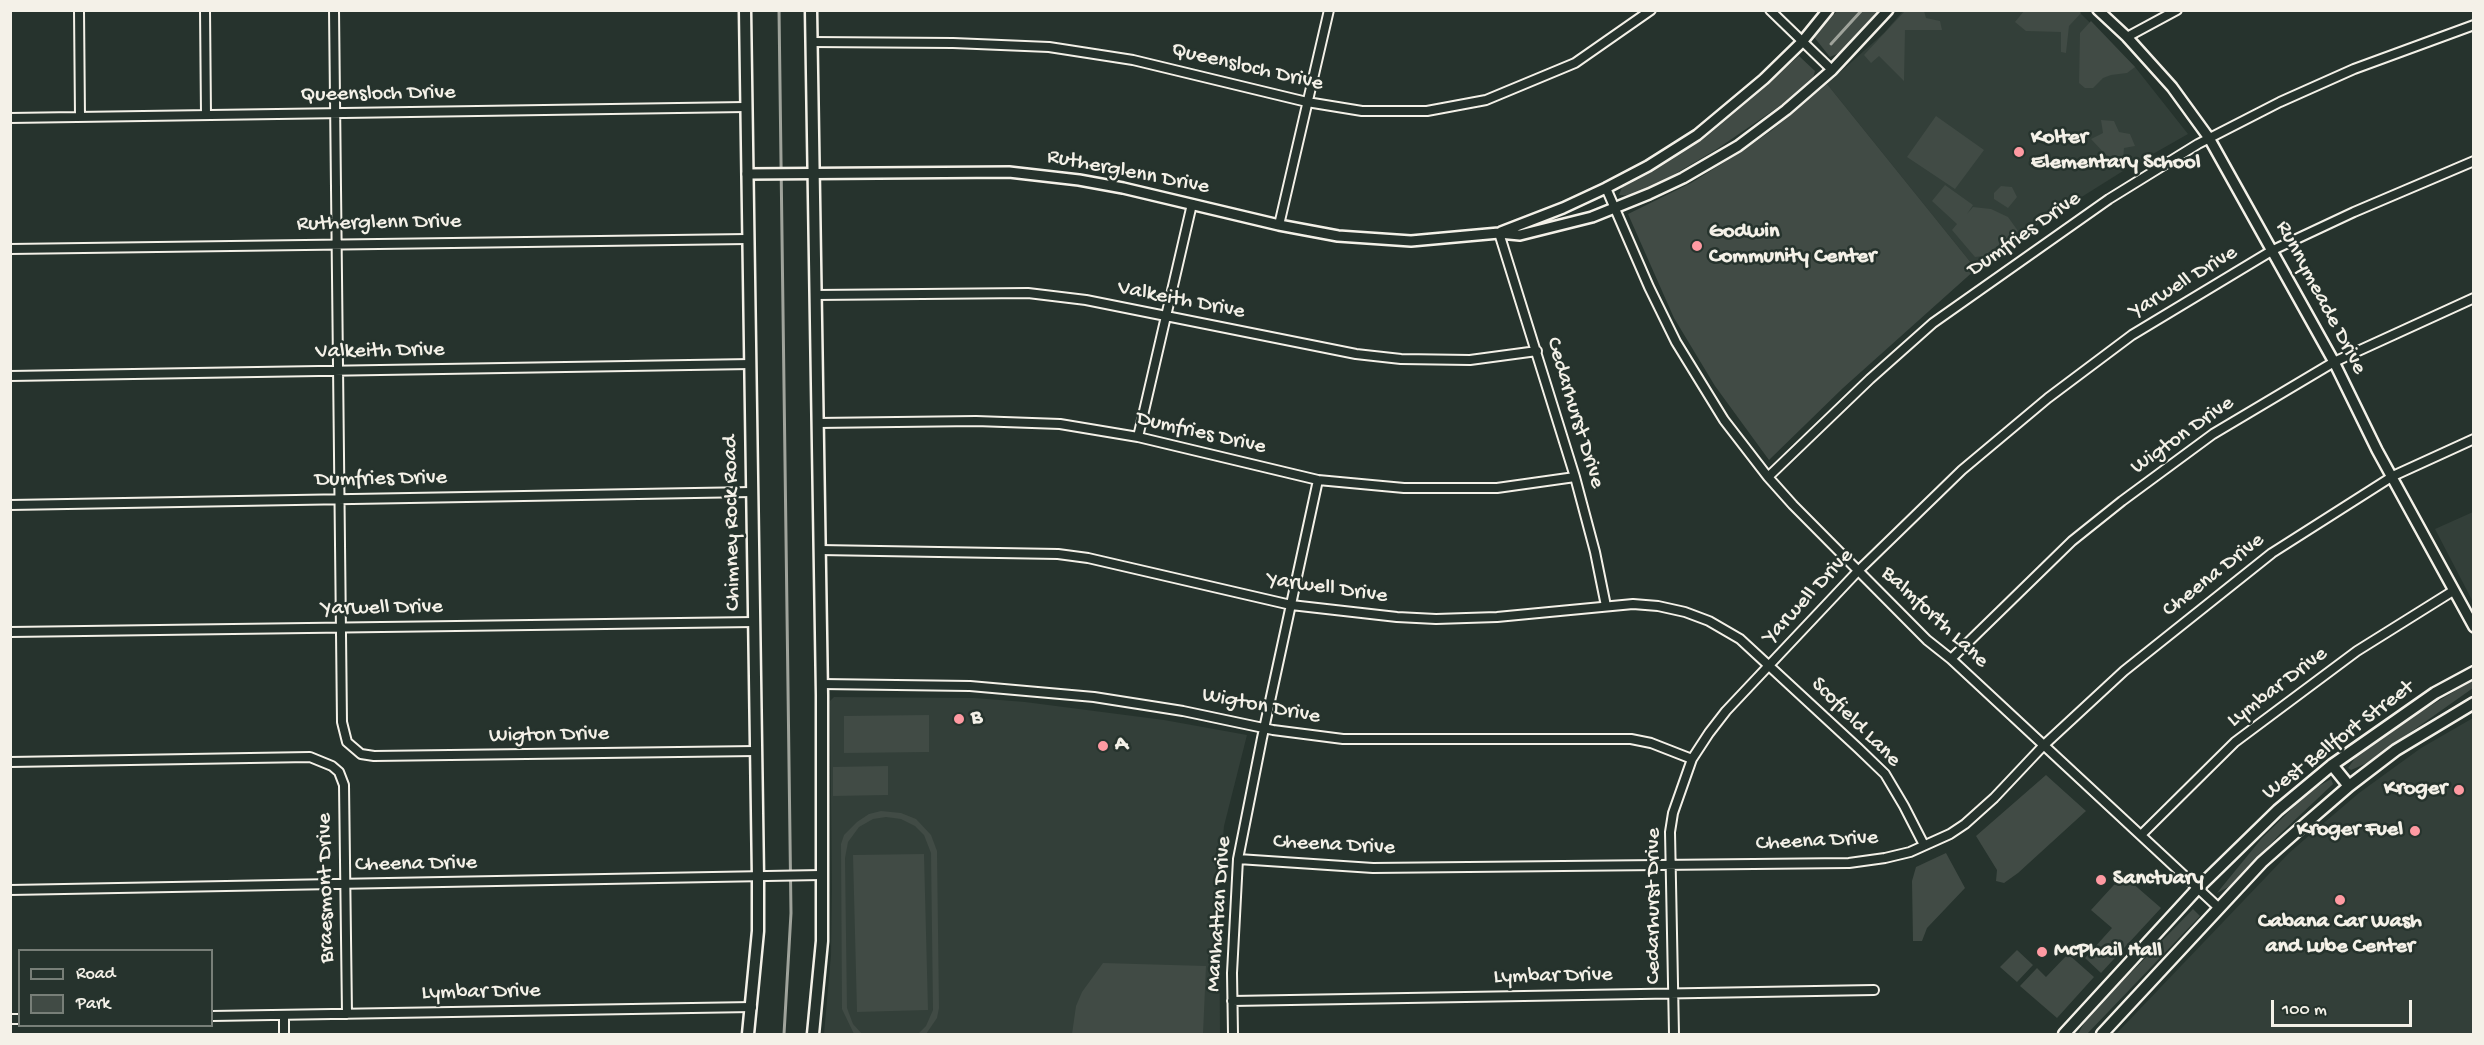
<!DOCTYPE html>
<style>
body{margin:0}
#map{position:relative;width:2484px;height:1045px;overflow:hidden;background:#26332d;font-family:"Gochi Hand",sans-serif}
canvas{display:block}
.frame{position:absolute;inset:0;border:12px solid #f4f1e8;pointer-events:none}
.legend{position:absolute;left:18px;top:949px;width:195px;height:78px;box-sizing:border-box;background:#26332d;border:2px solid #787f78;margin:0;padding:8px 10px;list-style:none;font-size:18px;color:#f4f1e8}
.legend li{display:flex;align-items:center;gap:12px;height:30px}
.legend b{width:30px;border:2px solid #787f78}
.scale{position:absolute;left:2271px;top:1000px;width:141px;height:27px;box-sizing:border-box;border:3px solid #f4f1e8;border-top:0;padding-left:8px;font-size:18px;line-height:21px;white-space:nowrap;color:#f4f1e8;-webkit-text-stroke:4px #26332d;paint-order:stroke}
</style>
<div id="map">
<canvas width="2484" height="1045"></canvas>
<div class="frame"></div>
<ul class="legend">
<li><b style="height:8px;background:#26332d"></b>Road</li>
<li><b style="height:16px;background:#414b45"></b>Park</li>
</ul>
<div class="scale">100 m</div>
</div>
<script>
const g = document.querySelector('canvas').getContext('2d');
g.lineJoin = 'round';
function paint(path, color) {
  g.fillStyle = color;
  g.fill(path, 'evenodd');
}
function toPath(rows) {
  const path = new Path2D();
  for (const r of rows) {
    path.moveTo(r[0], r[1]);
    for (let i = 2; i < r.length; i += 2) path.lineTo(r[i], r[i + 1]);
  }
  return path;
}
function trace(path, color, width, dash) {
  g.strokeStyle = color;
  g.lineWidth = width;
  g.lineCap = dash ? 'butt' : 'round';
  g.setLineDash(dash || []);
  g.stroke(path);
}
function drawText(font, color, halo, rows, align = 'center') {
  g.font = font + ' "Gochi Hand",sans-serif';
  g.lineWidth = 5;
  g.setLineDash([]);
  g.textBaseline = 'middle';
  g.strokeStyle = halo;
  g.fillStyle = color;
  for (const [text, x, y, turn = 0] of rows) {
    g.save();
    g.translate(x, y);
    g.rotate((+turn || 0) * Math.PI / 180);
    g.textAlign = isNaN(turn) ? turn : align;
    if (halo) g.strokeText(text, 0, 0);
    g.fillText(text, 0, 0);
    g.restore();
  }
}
const built = toPath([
 [1903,11,2078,11,2135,67,2188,134,2123,171,2029,230,1976,269,1827,84,1884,33],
 [2473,512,2473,602,2435,529],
 [834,697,974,698,1025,702,1164,720,1247,735,1224,826,1219,884,1220,1034,824,1034,831,955,832,889,830,701],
 [2473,718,2473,1034,2116,1034,2289,853,2312,833,2359,793,2421,748]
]);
const green = toPath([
 [2078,10,2081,13,2069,26,2066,53,2061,52,2061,32,2026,31,2015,22,2024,11],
 [1837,11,1877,11,1844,51,1830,57,1814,37],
 [1905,11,1924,11,1926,18,1940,21,1942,30,1905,30,1904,81,1879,56,1871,63,1864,55],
 [2091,21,2135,67,2127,73,2111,75,2103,78,2093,88,2085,88,2079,83,2080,33],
 [1799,56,1815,71,1813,78,1784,103,1717,149,1653,187,1633,196,1619,195,1622,187,1729,116],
 [1827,84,1976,269,1843,388,1769,460,1715,386,1674,318,1628,214,1691,183,1739,153,1771,131],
 [1936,116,1984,150,1955,189,1907,157],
 [2101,120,2114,121,2119,132,2130,134,2135,146,2124,148,2123,161,2106,155,2091,139,2103,133],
 [1945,185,1973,205,1967,214,1973,207,1991,209,2008,217,2018,231,1984,256,1975,257,1952,230,1957,224,1932,201],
 [2001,186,2012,187,2017,197,2008,208,1994,199,1994,193],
 [2473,680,2473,688,2367,763,2351,770,2348,768,2358,754,2389,731],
 [929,715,929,752,844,753,844,716],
 [888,766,888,795,833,796,833,767],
 [2046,775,2086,811,2018,873,2004,883,1996,881,1997,870,1976,836],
 [2331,779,2333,784,2280,834,2230,886,2217,893,2262,838,2310,791],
 [881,811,901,813,916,819,931,835,937,851,939,1008,937,1018,926,1034,918,1034,926,1026,933,1010,931,853,924,835,915,826,901,819,886,817,873,819,859,827,848,842,845,858,847,1008,853,1024,862,1034,854,1034,842,1009,841,844,844,835,857,822,869,814],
 [1946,853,1965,888,1927,928,1922,941,1913,941,1912,881,1916,867],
 [924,854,928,1010,857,1012,853,855],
 [2123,875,2161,908,2101,973,2085,958,2112,928,2091,910],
 [2193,909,2200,916,2087,1034,2078,1034,2087,1018],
 [2017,950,2033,965,2017,982,2000,967],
 [2068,954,2094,977,2057,1018,2020,986,2037,968,2046,977],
 [1103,963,1206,966,1203,1034,1072,1034,1076,1006,1082,992]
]);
const stream = toPath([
 [779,10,791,913,784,1034],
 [1831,44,1862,10]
]);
const minor = toPath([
 [79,10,80,117],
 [205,10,206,115],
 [334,10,342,722,347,742,361,754,374,756,755,751],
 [1770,10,1832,70],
 [2127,37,2177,10],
 [812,42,953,43,1049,47,1133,60,1307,102,1362,111,1427,111,1486,100,1575,63,1651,10],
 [10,118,745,107],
 [1606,188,1649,287,1676,342,1724,420,1768,477,1793,505,1927,640,1951,659,2219,908],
 [1279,225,1329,10],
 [1499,233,1575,477,1595,552,1606,606],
 [10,249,747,239],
 [816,295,1028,293,1086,300,1356,354,1401,359,1470,360,1537,351],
 [10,376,751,364],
 [818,423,976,421,1060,424,1138,437,1318,480,1404,488,1497,488,1575,477],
 [1138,437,1192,204],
 [1768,477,1870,379,1933,323,2109,199,2198,144,2280,102,2354,69,2474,25],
 [10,505,752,492],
 [820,550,1058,554,1088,558,1291,605,1397,617,1436,619,1497,617,1633,604,1658,606,1685,612,1709,621,1740,639,1858,748,1885,774,1904,806,1924,845],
 [10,632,754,622],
 [1951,659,2072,541,2122,501,2213,434,2334,362,2474,298],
 [822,684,970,686,1094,697,1183,711,1273,730,1343,739,1631,739,1651,743,1692,759],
 [10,762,310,757,332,766,339,772,344,785,347,1014],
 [2141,835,2235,742,2357,651,2453,591],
 [1238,859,1373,868,1849,863,1885,858,1910,852,1950,834,1965,824,1994,798,2044,745,2124,671,2272,553,2393,476,2474,439],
 [10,890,821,875],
 [1232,1001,1874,990],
 [284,1015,284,1034],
 [212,1016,752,1007],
 [10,1019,20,1019],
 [1233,1034,1232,973,1238,859,1262,738,1318,480],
 [1674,1034,1670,832,1673,813,1692,759,1709,733,1726,711,1858,571,1962,470,2048,398,2132,335,2273,250,2354,212,2474,161]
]);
const tertiary = toPath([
 [2098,10,2127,37,2172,87,2209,138,2334,362,2377,450,2474,627],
 [747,174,1009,172,1079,180,1123,188,1279,225,1338,236,1411,241,1499,233,1520,235,1592,217,1649,194,1683,178,1738,146,1786,110,1832,70,1888,10],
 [1501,232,1563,208,1606,188,1648,166,1697,135,1764,79,1802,42,1828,10]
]);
const secondary = toPath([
 [745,10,758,877,758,931,748,1034],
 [811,10,822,695,822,941,813,1034],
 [2332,765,2349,786],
 [2064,1034,2198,888,2278,810,2332,765,2435,693,2474,672],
 [2102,1034,2262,862,2297,831,2349,786,2396,750,2474,703]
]);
const markers = [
 [2019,152,6,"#ff9aa2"],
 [1697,246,6,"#ff9aa2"],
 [959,719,6,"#ff9aa2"],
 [1103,746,6,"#ff9aa2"],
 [2459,790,6,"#ff9aa2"],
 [2415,831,6,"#ff9aa2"],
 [2101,880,6,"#ff9aa2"],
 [2340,900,6,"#ff9aa2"],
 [2042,952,6,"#ff9aa2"]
];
const streetNames = [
 ["Queensloch Drive",1247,68,13],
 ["Queensloch Drive",378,95,-1],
 ["Rutherglenn Drive",1128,173,11],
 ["Rutherglenn Drive",379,224,-1],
 ["Dumfries Drive",2025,235,-35],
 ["Yarwell Drive",2184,283,-31],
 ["Runnymeade Drive",2320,298,62],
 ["Valkeith Drive",1181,301,11],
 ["Valkeith Drive",380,352,-1],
 ["Cedarhurst Drive",1574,413,73],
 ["Dumfries Drive",1201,434,13],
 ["Wigton Drive",2183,436,-35],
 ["Dumfries Drive",381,480,-1],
 ["Chimney Rock Road",733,523,-91],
 ["Cheena Drive",2214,576,-38],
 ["Yarwell Drive",1327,589,8],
 ["Yarwell Drive",1809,597,-47],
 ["Yarwell Drive",382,609,-1],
 ["Balmforth Lane",1934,618,43],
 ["Lymbar Drive",2278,688,-37],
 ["Wigton Drive",1261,707,11],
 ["Scofield Lane",1855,723,45],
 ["Wigton Drive",549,736,-1],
 ["West Bellfort Street",2339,741,-37],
 ["Cheena Drive",1817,842,-3],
 ["Cheena Drive",1334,846,3],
 ["Cheena Drive",416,865,-1],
 ["Braesmont Drive",327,888,-91],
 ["Cedarhurst Drive",1655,906,-90],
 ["Manhattan Drive",1220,914,-86],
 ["Lymbar Drive",1553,977,-1],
 ["Lymbar Drive",481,993,-1]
];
const poiNames = [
 ["Kolter",2031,139],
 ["Elementary School",2031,164],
 ["Godwin",1709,233],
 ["Community Center",1709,258],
 ["B",971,719],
 ["A",1115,746],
 ["Kroger",2447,790,"right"],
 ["Kroger Fuel",2403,831,"right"],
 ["Sanctuary",2113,880],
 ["Cabana Car Wash",2340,923,"center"],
 ["and Lube Center",2340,948,"center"],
 ["McPhail Hall",2054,952]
];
paint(built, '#333f39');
paint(green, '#414b45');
trace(stream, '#9fa39b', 3);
trace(minor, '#f4f1e8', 12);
trace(tertiary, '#f4f1e8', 14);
trace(secondary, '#f4f1e8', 15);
trace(minor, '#26332d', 8);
trace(tertiary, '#26332d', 9);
trace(secondary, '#26332d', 10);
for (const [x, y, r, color] of markers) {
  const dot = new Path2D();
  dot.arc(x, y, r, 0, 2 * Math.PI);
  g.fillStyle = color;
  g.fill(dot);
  trace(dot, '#26332d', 2);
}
drawText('22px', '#f4f1e8', '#26332d', streetNames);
drawText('bold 22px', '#f4f1e8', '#26332d', poiNames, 'left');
</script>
